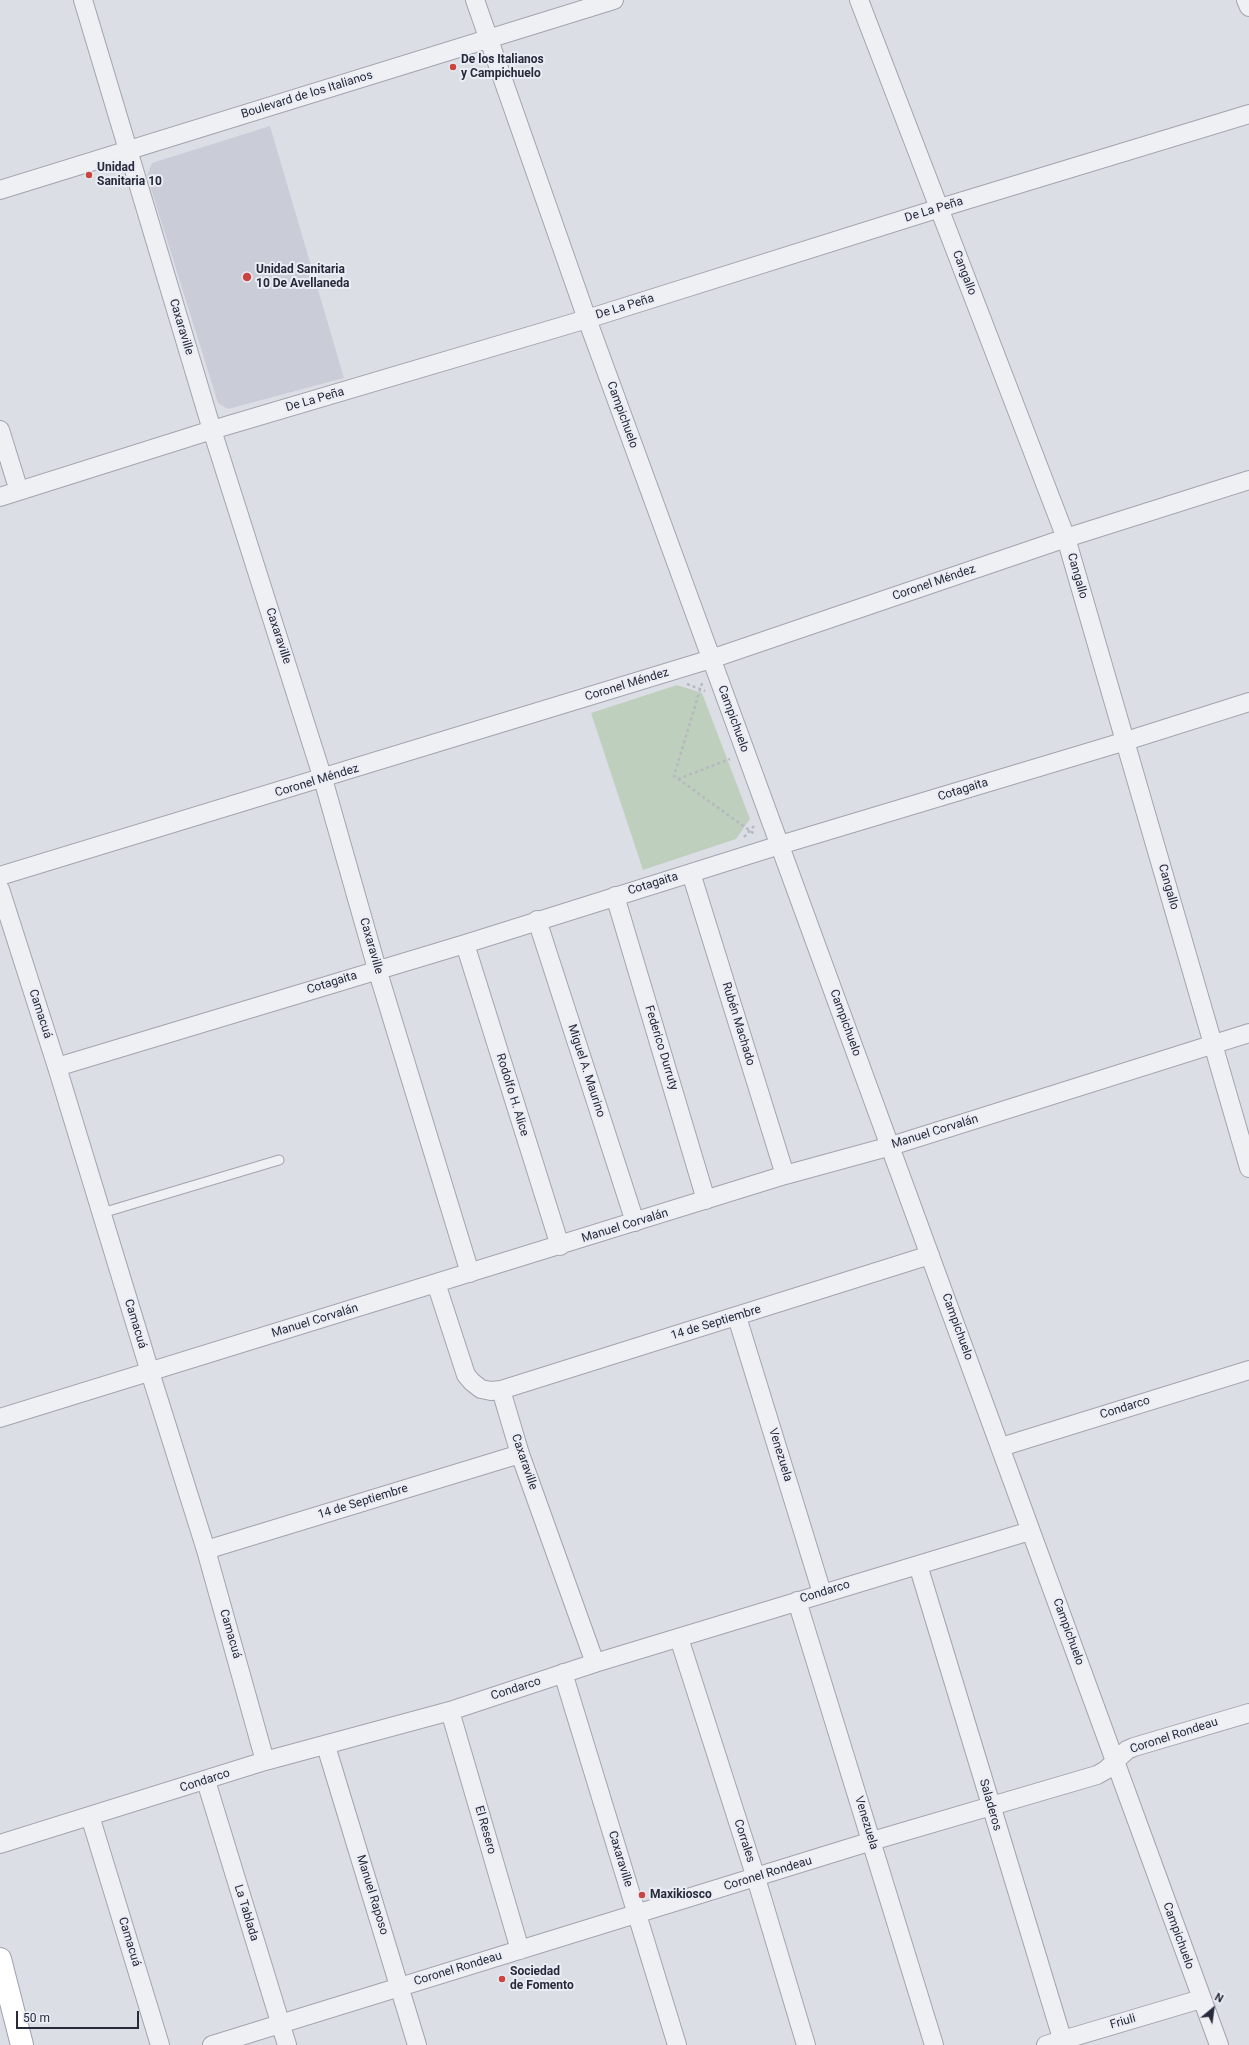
<!DOCTYPE html>
<meta charset="utf-8">
<style>
body{margin:0}
#map{position:relative;width:1249px;height:2045px;overflow:hidden;background:#dcdee6;font-family:Roboto,sans-serif}
canvas{display:block}
.north{position:absolute;left:1193px;top:1989px;width:40px;height:40px;-webkit-text-stroke:3px #ebedf4;paint-order:stroke;rotate:29deg;font-size:11px;font-weight:700;line-height:16px;text-align:center;color:#262a3b}
.north::after{content:'';display:block;margin:auto;width:14px;height:18px;background:#262a3b;clip-path:polygon(50% 0,100% 100%,50% 72%,0 100%)}
.scale{position:absolute;left:16px;top:2011px;width:123px;height:18px;box-sizing:border-box;border:2px solid #262a3b;border-top:0;padding-left:5px;font-size:12px;line-height:14px;white-space:nowrap;color:#262a3b;-webkit-text-stroke:3px #ebedf4;paint-order:stroke}
</style>
<div id="map">
<canvas width="1249" height="2045"></canvas>
<div class="north">N</div>
<div class="scale">50 m</div>
</div>
<script>
const g = document.querySelector('canvas').getContext('2d');
g.lineJoin = 'round';
function paint(path, color) {
  g.fillStyle = color;
  g.fill(path, 'evenodd');
}
function toPath(rows) {
  const path = new Path2D();
  for (const r of rows) {
    path.moveTo(r[0], r[1]);
    for (let i = 2; i < r.length; i += 2) path.lineTo(r[i], r[i + 1]);
  }
  return path;
}
function trace(path, color, width, dash) {
  g.strokeStyle = color;
  g.lineWidth = width;
  g.lineCap = dash ? 'butt' : 'round';
  g.setLineDash(dash || []);
  g.stroke(path);
}
function drawText(font, color, halo, rows, align = 'center') {
  g.font = font + ' Roboto,sans-serif';
  g.lineWidth = 4;
  g.setLineDash([]);
  g.textBaseline = 'middle';
  g.strokeStyle = halo;
  g.fillStyle = color;
  for (const [text, x, y, turn = 0] of rows) {
    g.save();
    g.translate(x, y);
    g.rotate((+turn || 0) * Math.PI / 180);
    g.textAlign = isNaN(turn) ? turn : align;
    if (halo) g.strokeText(text, 0, 0);
    g.fillText(text, 0, 0);
    g.restore();
  }
}
const built = toPath([
 [270,126,344,378,228,409,218,403,147,176,152,163]
]);
const green = toPath([
 [677,685,702,693,750,819,736,839,643,870,591,713]
]);
const path = toPath([
 [702,683,674,776,756,835],
 [687,684,705,691],
 [678,779,730,759],
 [744,837,754,826]
]);
const lane = toPath([
 [102,1213,279,1160]
]);
const street = toPath([
 [83,0,212,430,323,779,377,969,470,1273],
 [475,0,587,319,1219,2045],
 [859,0,1066,538,1249,1168],
 [1246,0,1249,7],
 [0,190,614,0],
 [0,430,19,491],
 [0,497,212,430,587,319,940,208,1249,114],
 [691,873,785,1175],
 [0,876,711,659,1066,538,1249,480],
 [0,889,57,1067,150,1372,206,1550,265,1761],
 [615,896,706,1200],
 [537,920,635,1222],
 [465,944,560,1246],
 [57,1067,465,944,780,845,1126,741,1249,702],
 [436,1283,466,1375,472,1382,481,1389,491,1391,501,1390,520,1454,595,1663],
 [737,1317,822,1593],
 [501,1390,930,1255],
 [0,1418,785,1175,891,1146,1249,1033],
 [1001,1447,1249,1370],
 [206,1550,520,1454],
 [918,1565,1064,2045],
 [797,1601,934,2045],
 [679,1638,756,1878,806,2045],
 [563,1673,677,2045],
 [450,1711,520,1950],
 [326,1746,417,2045],
 [206,1781,287,2045],
 [90,1816,160,2045],
 [0,1844,265,1761,450,1711,595,1663,1030,1531],
 [212,2045,872,1841,1097,1775,1106,1770,1127,1750,1134,1747,1249,1713],
 [1046,2045,1201,1999]
]);
const primary = toPath([
 [0,1959,22,2045]
]);
const markers = [
 [453,67,4,"#ca4442"],
 [89,175,4,"#ca4442"],
 [247,277,5,"#ca4442"],
 [642,1895,4,"#ca4442"],
 [502,1979,4,"#ca4442"]
];
const poiNames = [
 ["De los Italianos",461,60],
 ["y Campichuelo",461,74],
 ["Unidad",97,168],
 ["Sanitaria 10",97,182],
 ["Unidad Sanitaria",256,270],
 ["10 De Avellaneda",256,284],
 ["Maxikiosco",650,1895],
 ["Sociedad",510,1972],
 ["de Fomento",510,1986]
];
const streetNames = [
 ["Boulevard de los Italianos",307,95,-17],
 ["De La Peña",934,210,-17],
 ["Cangallo",964,273,69],
 ["De La Peña",625,307,-17],
 ["Caxaraville",181,327,73],
 ["De La Peña",315,400,-16],
 ["Campichuelo",622,415,70],
 ["Cangallo",1077,576,74],
 ["Coronel Méndez",934,583,-19],
 ["Caxaraville",278,636,72],
 ["Coronel Méndez",627,685,-17],
 ["Campichuelo",733,719,70],
 ["Coronel Méndez",317,781,-17],
 ["Cotagaita",963,790,-17],
 ["Cotagaita",653,884,-17],
 ["Cangallo",1168,887,74],
 ["Caxaraville",371,946,74],
 ["Cotagaita",332,983,-17],
 ["Camacuá",40,1014,72],
 ["Campichuelo",845,1023,70],
 ["Rubén Machado",738,1024,73],
 ["Federico Durruty",661,1048,73],
 ["Miguel A. Maurino",586,1071,72],
 ["Rodolfo H. Alice",512,1095,73],
 ["Manuel Corvalán",935,1132,-17],
 ["Manuel Corvalán",625,1226,-17],
 ["Manuel Corvalán",315,1321,-17],
 ["14 de Septiembre",716,1323,-17],
 ["Camacuá",135,1324,73],
 ["Campichuelo",957,1327,70],
 ["Condarco",1125,1408,-17],
 ["Venezuela",780,1455,73],
 ["Caxaraville",524,1462,71],
 ["14 de Septiembre",363,1502,-17],
 ["Condarco",825,1592,-17],
 ["Campichuelo",1068,1632,70],
 ["Camacuá",230,1634,74],
 ["Condarco",516,1689,-18],
 ["Coronel Rondeau",1174,1736,-18],
 ["Condarco",205,1781,-18],
 ["Saladeros",990,1805,74],
 ["Venezuela",866,1823,73],
 ["El Resero",485,1830,74],
 ["Corrales",744,1841,72],
 ["Caxaraville",620,1859,73],
 ["Coronel Rondeau",768,1874,-17],
 ["Manuel Raposo",372,1895,73],
 ["La Tablada",246,1913,73],
 ["Campichuelo",1178,1936,70],
 ["Camacuá",129,1942,73],
 ["Coronel Rondeau",458,1969,-17],
 ["Friuli",1123,2022,-16]
];
paint(built, '#cacdd7');
paint(green, '#bfcfbd');
trace(lane, '#a2a4af', 11);
trace(street, '#a2a4af', 20);
trace(primary, '#9ca1b1', 24);
trace(path, '#b6b9c0', 2.5, [3, 3]);
trace(lane, '#eef0f4', 9);
trace(street, '#eef0f4', 18);
trace(primary, '#fff', 22);
for (const [x, y, r, color] of markers) {
  const dot = new Path2D();
  dot.arc(x, y, r, 0, 2 * Math.PI);
  g.fillStyle = color;
  g.fill(dot);
  trace(dot, '#ebedf4', 1.5);
}
drawText('bold 12px', '#262a3b', '#ebedf4', poiNames, 'left');
drawText('12px', '#262a3b', '#ebedf4', streetNames);
</script>
